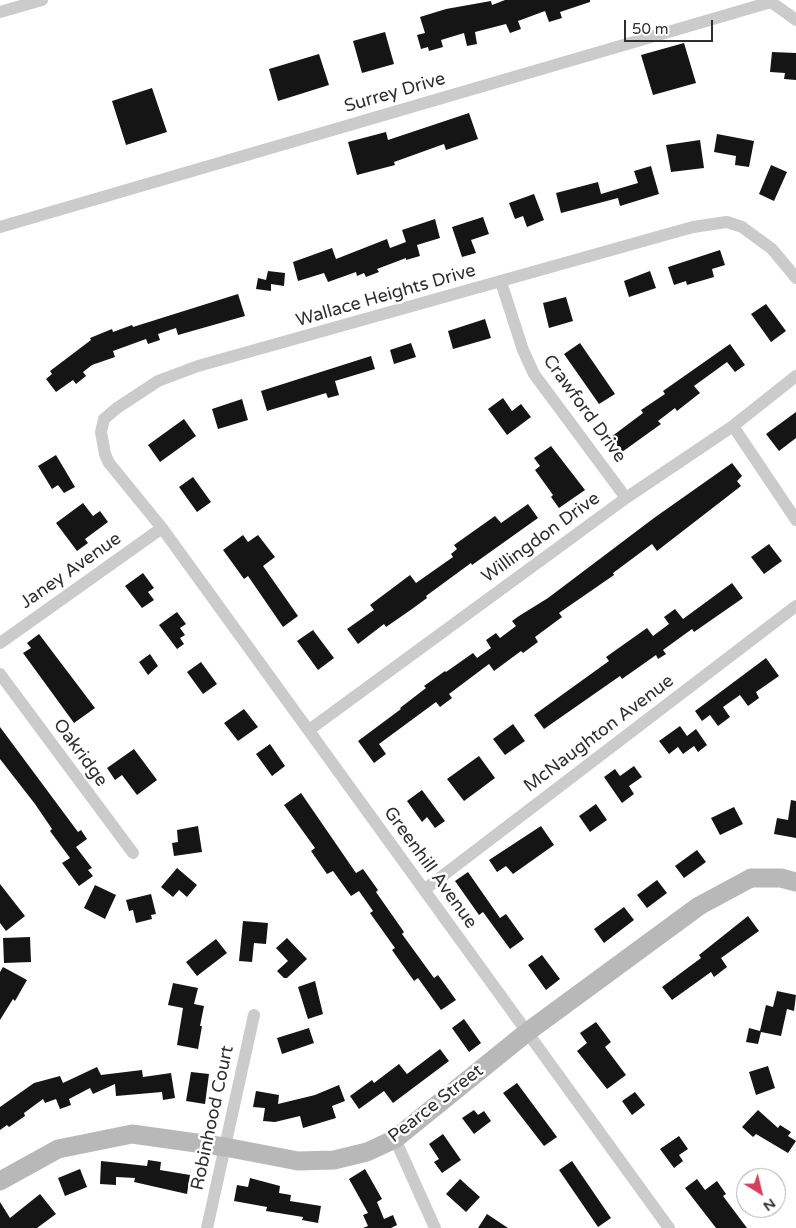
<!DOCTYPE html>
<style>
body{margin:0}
#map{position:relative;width:796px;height:1228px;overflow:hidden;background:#fff;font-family:"Varela Round",sans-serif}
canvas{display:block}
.north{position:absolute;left:736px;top:1168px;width:50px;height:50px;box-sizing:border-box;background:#fff;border:1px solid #ababab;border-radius:50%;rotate:144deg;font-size:14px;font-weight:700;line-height:20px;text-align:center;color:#2e2e2e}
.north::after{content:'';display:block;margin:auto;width:18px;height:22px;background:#d4405a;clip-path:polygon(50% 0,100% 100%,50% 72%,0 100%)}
.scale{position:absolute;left:624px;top:20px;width:89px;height:22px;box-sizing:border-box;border:2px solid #2e2e2e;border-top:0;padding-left:6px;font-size:15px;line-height:18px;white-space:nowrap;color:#2e2e2e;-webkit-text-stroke:4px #fff;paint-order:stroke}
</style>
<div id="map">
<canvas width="796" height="1228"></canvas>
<div class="north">N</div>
<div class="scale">50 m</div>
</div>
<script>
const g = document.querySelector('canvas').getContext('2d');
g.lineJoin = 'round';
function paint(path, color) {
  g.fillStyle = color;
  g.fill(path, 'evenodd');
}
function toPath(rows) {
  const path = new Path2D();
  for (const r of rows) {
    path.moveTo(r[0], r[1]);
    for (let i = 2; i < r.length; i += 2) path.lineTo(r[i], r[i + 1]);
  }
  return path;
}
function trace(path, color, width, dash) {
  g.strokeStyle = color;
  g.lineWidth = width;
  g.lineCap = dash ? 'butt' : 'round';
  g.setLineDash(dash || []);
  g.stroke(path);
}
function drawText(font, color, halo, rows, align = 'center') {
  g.font = font + ' "Varela Round",sans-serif';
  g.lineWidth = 5;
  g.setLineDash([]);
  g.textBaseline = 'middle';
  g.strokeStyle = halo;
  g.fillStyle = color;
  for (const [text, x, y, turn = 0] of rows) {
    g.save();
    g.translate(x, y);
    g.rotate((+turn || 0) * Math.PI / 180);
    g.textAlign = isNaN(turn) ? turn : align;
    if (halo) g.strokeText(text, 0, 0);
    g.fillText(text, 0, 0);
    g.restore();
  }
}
const building = toPath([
 [505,0,590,0,590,2,560,12,562,18,549,22,545,11,518,21,521,29,510,33,506,24,475,32,477,44,467,46,464,33,441,40,443,47,429,51,428,47,421,49,417,35,425,33,420,17,446,9,491,1,492,5],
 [385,32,394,64,362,73,353,41],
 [684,43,696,83,653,95,641,55],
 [772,52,796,53,796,80,784,79,785,73,770,72],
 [319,54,329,85,278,101,269,69],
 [152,88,167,132,126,145,112,101],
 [469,113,478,139,446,150,444,144,394,162,395,165,357,175,348,142,386,132,388,140],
 [717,134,754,141,749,167,735,165,736,156,714,152],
 [700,140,704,168,671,172,666,145],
 [771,165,787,172,774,201,759,194],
 [651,166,659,194,620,206,618,198,561,213,556,193,598,182,601,194,638,183,634,171],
 [534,194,544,220,527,227,523,216,515,219,509,203],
 [483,217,489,234,471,240,476,253,462,257,452,227],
 [435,219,440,238,417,245,420,256,406,260,406,258,377,269,379,272,366,277,364,273,357,276,356,272,328,282,324,273,298,281,293,262,332,248,336,259,387,239,390,248,406,242,402,230],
 [720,250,725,265,712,269,714,277,687,285,686,281,674,285,668,267],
 [268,271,285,273,284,286,271,284,271,291,256,289,258,278,266,280],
 [650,271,656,288,629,297,624,281],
 [238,294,245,316,178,335,176,328,158,334,160,340,148,344,146,339,113,351,115,357,92,365,83,372,86,376,76,384,73,380,56,392,46,379,52,374,50,371,91,340,90,338,112,329,113,332,132,325,133,327],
 [566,297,573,321,549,328,543,303],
 [766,304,786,331,771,342,751,314],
 [485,319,491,338,453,349,448,331],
 [411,343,416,357,394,364,390,350],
 [580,343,615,394,599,404,564,354],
 [730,344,745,365,735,372,727,362,694,386,700,393,677,411,675,408,658,421,661,424,622,452,611,437,643,413,641,410,665,394,663,391],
 [371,356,375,369,335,381,339,395,328,398,326,393,267,411,261,391],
 [503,398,512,411,521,404,531,417,507,435,488,409],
 [242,399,248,420,218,429,212,409],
 [796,412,796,438,779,451,766,434],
 [184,419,196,436,160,462,148,445],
 [551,446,585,490,559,508,551,497,553,495,535,470,540,466,534,458],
 [56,455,75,487,64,493,58,485,52,489,38,466],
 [732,463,742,476,737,481,741,486,657,551,652,544,613,573,614,575,559,613,562,617,535,637,538,642,523,653,521,651,494,671,489,664,449,694,452,698,440,707,436,702,379,744,386,754,374,763,358,741,401,709,400,708,426,688,424,686,445,671,446,672,473,653,477,658,491,648,486,640,496,633,500,638,516,626,512,621,519,616,548,598,654,518],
 [193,477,211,502,197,512,179,487],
 [83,503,93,516,100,511,108,522,85,539,88,543,77,551,56,523],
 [528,504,538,518,472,565,471,563,426,596,427,598,412,609,386,627,384,624,358,644,347,629,374,610,370,605,410,575,416,583,453,557,451,554,457,549,454,545,495,516,501,523],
 [243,535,248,542,258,535,275,557,263,566,298,616,283,627,248,576,244,579,223,550],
 [769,544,782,561,764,574,751,557],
 [143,573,154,588,148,592,154,600,142,608,125,586],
 [732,583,743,598,694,632,692,629,663,650,666,654,658,659,656,655,622,679,620,676,544,729,534,715,609,661,606,657,647,628,653,636,669,624,664,617,675,609,683,619],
 [177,612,186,624,180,628,185,635,180,638,184,644,177,649,159,625],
 [313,630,334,658,318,670,297,641],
 [39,634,95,708,74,723,23,653,31,648,27,643],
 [150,654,158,666,148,675,139,662],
 [766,658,779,676,756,692,759,698,748,706,740,695,723,707,730,717,718,726,710,715,702,721,695,711],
 [201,662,217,684,203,694,187,672],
 [244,709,258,727,238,741,224,723],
 [513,724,525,741,505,755,493,739],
 [680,726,687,736,696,729,707,745,698,752,694,746,683,754,678,747,669,754,659,741],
 [0,727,78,832,81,830,87,839,76,847,92,868,88,870,93,876,79,886,62,863,70,858,50,831,52,829,35,804,0,759],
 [270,744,285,766,272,776,256,754],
 [134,749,157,780,137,795,122,775,115,780,107,768],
 [479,756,495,778,464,801,447,779],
 [634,766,642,777,629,786,634,794,622,803,604,777,615,769,620,776],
 [422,790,445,821,435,828,427,817,422,822,407,801],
 [301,793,356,873,363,869,378,890,376,892,404,932,402,934,434,978,438,975,456,1000,441,1010,418,978,414,981,392,950,395,948,370,913,373,911,359,891,351,896,333,871,327,874,311,851,315,848,284,805],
 [791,800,796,801,796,838,774,834,777,818,788,820],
 [596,804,607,820,590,832,579,816],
 [734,807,743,824,720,835,711,818],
 [198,826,202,852,174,856,172,843,178,842,177,830],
 [541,826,554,845,513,874,506,866,497,872,489,860],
 [697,850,706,862,684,878,675,866],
 [177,868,197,885,187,897,179,890,173,897,161,887],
 [468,872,500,918,506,914,524,939,510,949,483,912,479,915,455,881],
 [657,880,667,893,647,908,637,895],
 [0,884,25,916,6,931,0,923],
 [95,885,116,895,105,919,84,908],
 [151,894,156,914,151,915,152,919,136,923,133,910,129,911,126,900],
 [624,907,634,920,604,943,594,929],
 [748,916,759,931,721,958,727,967,714,977,711,972,672,1000,662,987,701,958,699,955],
 [243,921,268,923,266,944,254,943,252,962,239,961],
 [30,937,31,962,4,963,3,938],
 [287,938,307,959,287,978,284,978,277,971,288,961,276,948],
 [216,939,227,953,197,976,186,962],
 [542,955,560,979,546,990,528,965],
 [3,967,27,980,15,1001,13,999,0,1020,0,972],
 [315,981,323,1014,308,1019,298,987],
 [173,983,198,988,194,1004,204,1006,200,1026,202,1026,198,1049,177,1045,183,1008,168,1005],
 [777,991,796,995,794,1011,787,1009,781,1036,761,1032,758,1044,746,1042,749,1028,760,1031,766,1005,773,1007],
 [464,1019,481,1043,469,1052,452,1028],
 [596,1022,611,1042,605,1047,626,1075,607,1089,577,1051,587,1043,580,1033],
 [309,1028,314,1043,282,1054,277,1038],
 [440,1049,449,1061,393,1103,384,1091,359,1109,350,1096,372,1080,374,1083,399,1064,407,1074],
 [768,1066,775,1088,756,1095,749,1072],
 [97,1067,101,1075,142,1070,143,1077,171,1073,175,1098,163,1100,162,1092,116,1096,115,1084,93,1094,90,1088,69,1099,71,1105,60,1109,56,1099,45,1103,43,1099,24,1113,25,1116,9,1127,7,1125,0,1130,0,1107,34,1083,60,1076,63,1083],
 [191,1072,209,1074,205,1104,186,1101],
 [517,1083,557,1137,544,1146,503,1093],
 [339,1085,345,1101,332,1106,336,1118,303,1128,300,1116,275,1122,263,1121,265,1108,253,1107,256,1091,279,1095,278,1104,315,1095],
 [635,1092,645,1105,632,1115,622,1101],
 [474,1110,478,1115,484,1111,491,1121,474,1134,462,1118],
 [758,1110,778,1128,780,1125,791,1132,788,1136,796,1141,788,1153,756,1134,753,1137,742,1127],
 [443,1134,461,1160,442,1173,434,1162,439,1159,429,1144],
 [679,1136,688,1149,679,1155,683,1161,674,1168,660,1149],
 [148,1160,161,1162,160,1170,190,1175,187,1194,134,1182,135,1178,116,1177,116,1185,100,1184,101,1161,147,1166],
 [572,1161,611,1218,598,1227,559,1170],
 [80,1169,87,1187,65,1196,58,1178],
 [365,1169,382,1199,377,1202,384,1219,393,1215,397,1225,391,1228,363,1228,368,1226,363,1215,368,1213,349,1179],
 [250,1178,280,1186,279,1193,291,1195,290,1201,321,1206,318,1223,302,1220,303,1217,266,1211,267,1207,234,1201,237,1185,248,1187],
 [460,1179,480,1197,466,1212,446,1194],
 [697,1179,705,1190,717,1181,726,1194,723,1196,747,1228,716,1228,685,1188],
 [40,1194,56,1214,37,1228,0,1228,0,1202,10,1218],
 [487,1214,508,1228,478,1228]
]);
const street = toPath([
 [0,12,42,0],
 [0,227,771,2,796,20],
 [501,282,523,350,534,374,626,498],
 [733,426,796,520],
 [0,643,162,528],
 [0,674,133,853],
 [309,730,626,498,733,426,796,376],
 [424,890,796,606],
 [395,1139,435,1228],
 [207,1228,254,1015],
 [669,1228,162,528,109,463,105,454,101,432,104,419,117,408,158,381,198,366,693,227,727,222,742,227,772,249,796,278]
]);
const secondary = toPath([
 [0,1181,58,1149,132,1134,225,1147,298,1161,334,1160,367,1152,395,1139,526,1033,699,906,751,878,781,878,796,882]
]);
const streetNames = [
 ["Surrey Drive",395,93,-16],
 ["Wallace Heights Drive",386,296,-16],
 ["Crawford Drive",584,409,54],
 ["Willingdon Drive",541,538,-36],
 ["Janey Avenue",71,571,-35],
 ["McNaughton Avenue",599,734,-37],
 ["Oakridge",80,753,54],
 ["Greenhill Avenue",430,868,54],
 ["Pearce Street",436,1104,-38],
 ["Robinhood Court",213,1118,-78]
];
paint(building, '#151515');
trace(street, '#cbcbcb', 12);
trace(secondary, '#b8b8b8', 19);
drawText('18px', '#2e2e2e', '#fff', streetNames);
</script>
